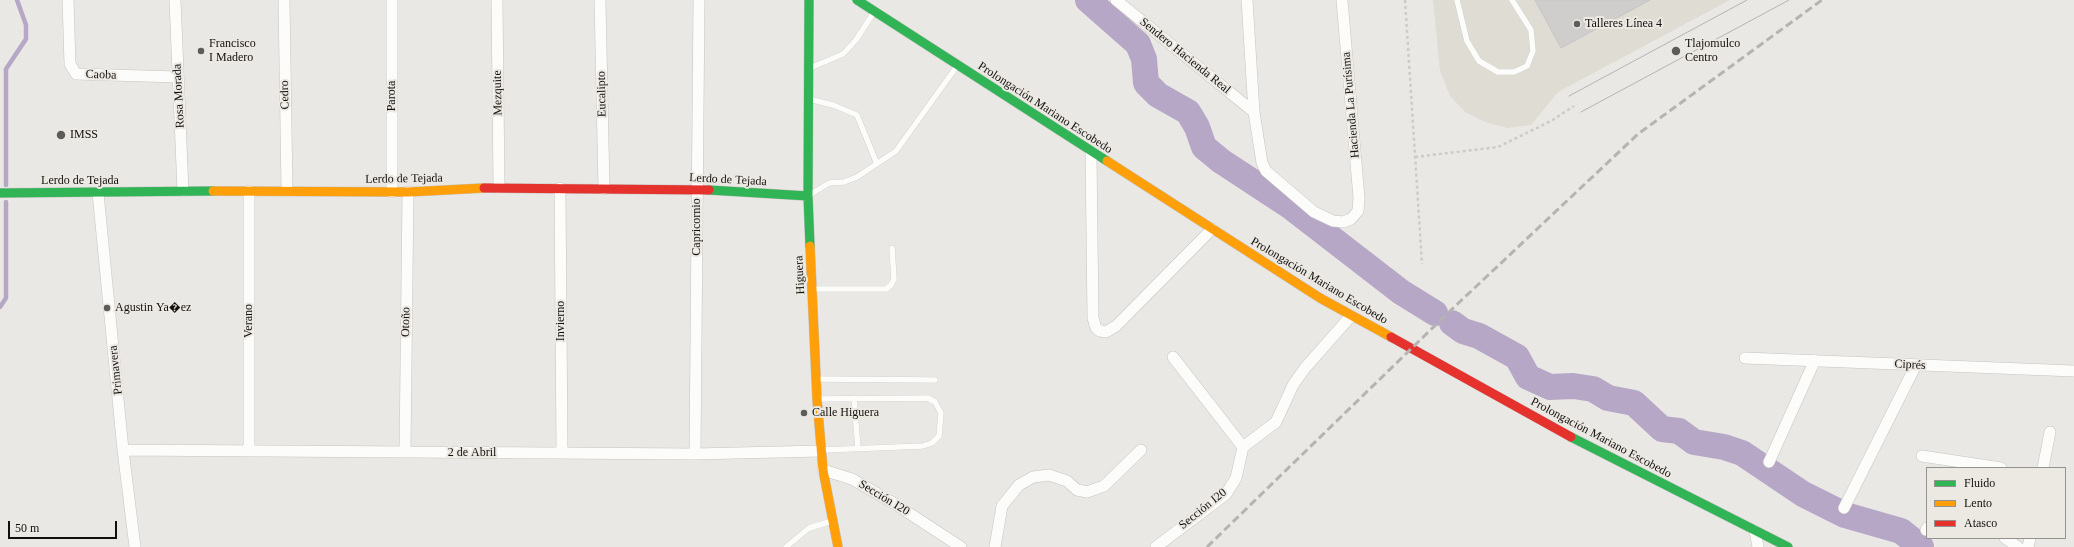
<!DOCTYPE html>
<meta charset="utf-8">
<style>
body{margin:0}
#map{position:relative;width:2074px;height:547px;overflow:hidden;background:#eae8e5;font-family:Georgia,serif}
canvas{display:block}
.legend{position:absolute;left:1926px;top:467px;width:140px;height:72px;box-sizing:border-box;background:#ece9e3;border:1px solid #94928e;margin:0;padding:5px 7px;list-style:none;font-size:12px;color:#11100e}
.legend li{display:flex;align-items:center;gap:8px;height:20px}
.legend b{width:20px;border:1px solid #94928e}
.scale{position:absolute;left:8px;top:521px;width:109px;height:18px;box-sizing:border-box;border:2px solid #11100e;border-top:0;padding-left:5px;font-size:12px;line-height:14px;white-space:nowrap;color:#11100e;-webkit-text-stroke:3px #ece9e3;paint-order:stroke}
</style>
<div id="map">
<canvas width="2074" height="547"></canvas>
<ul class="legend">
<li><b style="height:5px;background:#30b455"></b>Fluido</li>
<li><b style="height:5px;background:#ff9f0a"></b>Lento</li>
<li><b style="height:5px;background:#e5322d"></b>Atasco</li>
</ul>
<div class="scale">50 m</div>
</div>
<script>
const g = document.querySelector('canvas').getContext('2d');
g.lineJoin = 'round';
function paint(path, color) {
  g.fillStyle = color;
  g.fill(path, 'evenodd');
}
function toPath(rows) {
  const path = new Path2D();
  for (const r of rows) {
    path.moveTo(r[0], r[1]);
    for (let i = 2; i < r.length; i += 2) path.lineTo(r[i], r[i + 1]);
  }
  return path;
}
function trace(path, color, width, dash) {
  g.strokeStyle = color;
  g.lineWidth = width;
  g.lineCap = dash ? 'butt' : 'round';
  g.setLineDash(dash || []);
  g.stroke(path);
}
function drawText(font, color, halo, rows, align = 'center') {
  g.font = font + ' Georgia,serif';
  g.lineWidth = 4;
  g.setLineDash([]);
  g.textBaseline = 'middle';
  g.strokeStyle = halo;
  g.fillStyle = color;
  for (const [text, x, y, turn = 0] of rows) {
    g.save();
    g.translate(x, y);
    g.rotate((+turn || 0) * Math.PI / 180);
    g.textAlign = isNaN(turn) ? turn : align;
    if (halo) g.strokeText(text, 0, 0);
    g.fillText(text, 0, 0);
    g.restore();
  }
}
const built = toPath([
 [1433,0,1730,0,1558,92,1531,125,1508,128,1485,122,1465,112,1450,96,1440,71]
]);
const stream = toPath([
 [6,185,6,69,26,39,26,25,17,0],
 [0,307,6,298,6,202]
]);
const river = toPath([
 [1088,0,1138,44,1144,59,1146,83,1158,95,1188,112,1197,127,1204,147,1221,161,1291,207,1401,292,1435,313],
 [1452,323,1463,331,1479,336,1517,357,1528,377,1550,387,1573,386,1593,389,1608,398,1634,403,1662,429,1679,431,1694,442,1724,447,1742,453,1803,494,1845,515,1901,531,1921,547]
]);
const building = toPath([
 [1535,0,1650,0,1561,48,1535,0]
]);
const path = toPath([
 [1405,0,1422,264],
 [1415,157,1498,147,1551,121,1574,106]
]);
const lane = toPath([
 [1457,0,1467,41,1479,61,1498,72,1514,72,1527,66,1533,51,1531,30,1512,0],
 [810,68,843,54,856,40,874,12],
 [809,99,833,105,857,115,877,164],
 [811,194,829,183,844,182,857,177,896,151,957,66],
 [813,289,886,289,891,285,894,279,892,248],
 [817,379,935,380],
 [854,398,858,449],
 [818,399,928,398,935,402,941,413,939,436,932,443,923,446,823,450],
 [786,547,809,528,832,521]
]);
const street = toPath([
 [68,0,70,64,76,74,178,77],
 [175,0,183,191],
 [284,0,287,190],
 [392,0,392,192],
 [497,0,499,187],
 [600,0,604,189],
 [1116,0,1254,112],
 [1247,0,1254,112,1262,163,1266,171,1314,212,1333,221,1343,222,1351,219,1358,211,1359,198,1342,0],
 [1091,152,1093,318,1096,328,1100,331,1106,332,1116,326,1212,229],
 [560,188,562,453],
 [249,191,249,451],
 [98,193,123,450,135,547],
 [1173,357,1243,447],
 [1745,358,2074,371],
 [123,450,695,454,821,451],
 [405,452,408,192],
 [695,454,699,0],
 [1922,456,2001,468],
 [1769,462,1815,360],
 [2043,468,2050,432],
 [823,470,852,479,895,504,961,547],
 [1844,508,1916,365],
 [1926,530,1927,528],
 [1755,531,1758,547],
 [2005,538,2018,547],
 [995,547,1002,506,1019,485,1033,477,1049,475,1067,481,1077,490,1087,492,1104,486,1141,450],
 [1156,547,1226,494,1236,478,1243,447,1276,422,1293,385,1305,368,1351,316],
 [2028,547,2030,538]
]);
const fast = toPath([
 [809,0,808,196,810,246],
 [857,0,1107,161],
 [709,190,808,196],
 [0,193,213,191],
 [1571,437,1788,547]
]);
const slow = toPath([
 [1107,161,1320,298,1391,337],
 [213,191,408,192,484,188],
 [810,246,817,399,823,470,838,547]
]);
const jam = toPath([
 [484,188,709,190],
 [1391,337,1571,437]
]);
const tram = toPath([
 [1569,96,1747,0],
 [1581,112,1789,0]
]);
const rail = toPath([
 [1207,547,1449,312,1638,134,1822,0]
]);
const markers = [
 [1577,24,4,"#5d5c59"],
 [201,51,4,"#5d5c59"],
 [1676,51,5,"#5d5c59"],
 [61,135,5,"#5d5c59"],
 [107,308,4,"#5d5c59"],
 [804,413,4,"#5d5c59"]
];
const poiNames = [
 ["Talleres Línea 4",1585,24],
 ["Francisco",209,44],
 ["I Madero",209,58],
 ["Tlajomulco",1685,44],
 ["Centro",1685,58],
 ["IMSS",70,135],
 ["Agustin Ya�ez",115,308],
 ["Calle Higuera",812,413]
];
const streetNames = [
 ["Sendero Hacienda Real",1185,56,39],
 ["Caoba",101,75,2],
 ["Mezquite",498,93,-91],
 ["Eucalipto",602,94,-91],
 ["Cedro",285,95,-91],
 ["Rosa Morada",179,96,-93],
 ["Parota",392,96,-90],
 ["Hacienda La Purísima",1351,105,-95],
 ["Prolongación Mariano Escobedo",1045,108,33],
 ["Lerdo de Tejada",404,179,-1],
 ["Lerdo de Tejada",728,180,3],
 ["Lerdo de Tejada",80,181],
 ["Capricornio",697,227,-90],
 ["Higuera",800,275,-93],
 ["Prolongación Mariano Escobedo",1319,281,31],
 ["Verano",249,321,-90],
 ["Invierno",561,321,-90],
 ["Otoño",406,322,-89],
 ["Ciprés",1910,365,3],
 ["Primavera",116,370,-96],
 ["Prolongación Mariano Escobedo",1601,438,28],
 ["2 de Abril",472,453],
 ["Sección I20",884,498,31],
 ["Sección I20",1203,509,-39]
];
paint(built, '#dfdcd3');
trace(stream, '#b7a7c7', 4.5);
trace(river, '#b7a7c7', 26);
paint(building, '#cfcecc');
trace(building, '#c7c5c3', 1);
trace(lane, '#c5c4c1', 6);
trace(street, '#c5c4c1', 12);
trace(fast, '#c5c4c1', 10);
trace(slow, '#c5c4c1', 10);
trace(jam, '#c5c4c1', 10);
trace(path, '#cbcbcb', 2.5, [3, 3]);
trace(lane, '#fcfcfb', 5.5);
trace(street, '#fcfcfb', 11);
trace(fast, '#30b455', 9);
trace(slow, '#ff9f0a', 9);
trace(jam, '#e5322d', 9);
trace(tram, '#b4b4b3', 1);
trace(rail, '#b4b4b3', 3, [8, 4]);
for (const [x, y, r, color] of markers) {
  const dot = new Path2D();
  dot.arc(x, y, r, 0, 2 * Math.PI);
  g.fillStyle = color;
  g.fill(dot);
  trace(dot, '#ece9e3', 1.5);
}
drawText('12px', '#11100e', '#ece9e3', poiNames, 'left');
drawText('12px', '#11100e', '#ece9e3', streetNames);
</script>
